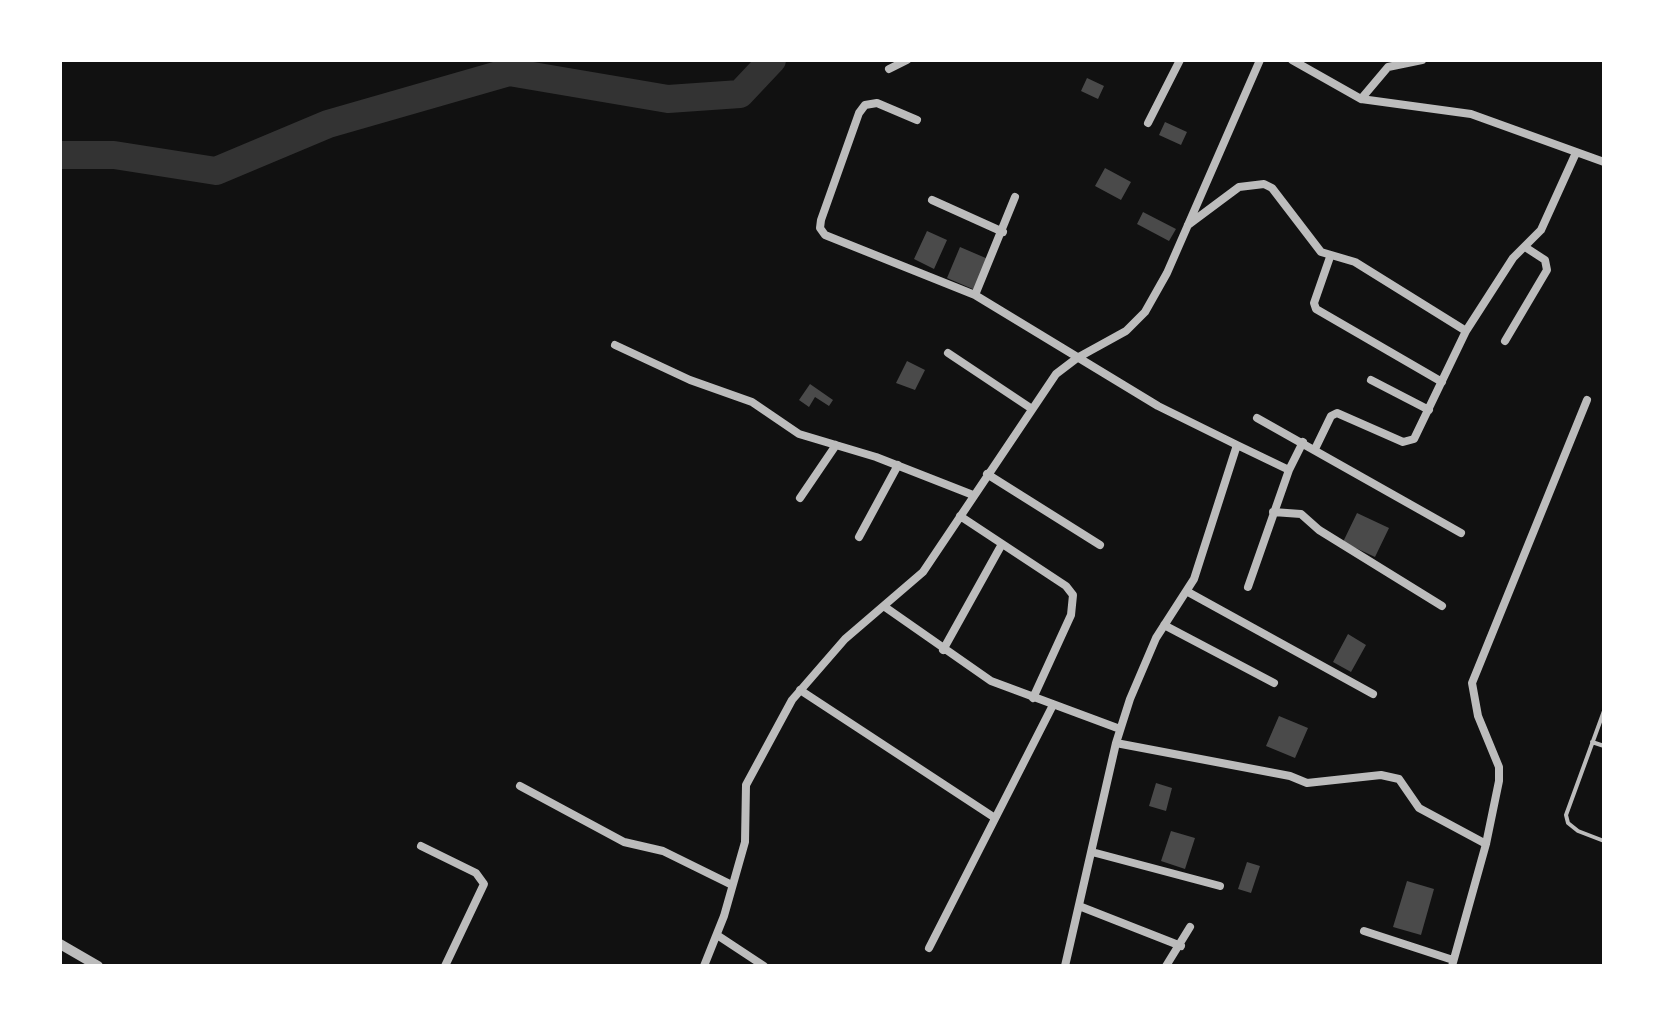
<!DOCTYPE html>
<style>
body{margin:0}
#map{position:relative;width:1664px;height:1026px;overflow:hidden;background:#111;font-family:"DM Sans",sans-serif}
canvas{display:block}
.frame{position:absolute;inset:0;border:62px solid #fff;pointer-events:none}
</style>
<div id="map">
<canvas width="1664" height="1026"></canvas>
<div class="frame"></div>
</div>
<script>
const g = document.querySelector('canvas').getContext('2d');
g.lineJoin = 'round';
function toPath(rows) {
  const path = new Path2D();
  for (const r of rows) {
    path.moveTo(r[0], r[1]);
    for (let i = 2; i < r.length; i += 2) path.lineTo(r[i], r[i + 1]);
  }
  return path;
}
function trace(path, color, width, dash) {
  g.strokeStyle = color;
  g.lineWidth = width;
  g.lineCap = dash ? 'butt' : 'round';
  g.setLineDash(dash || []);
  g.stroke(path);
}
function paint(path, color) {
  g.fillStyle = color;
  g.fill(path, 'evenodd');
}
const river = toPath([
 [60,155,114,155,216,171,328,124,509,72,668,99,740,94,772,60]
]);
const building = toPath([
 [1087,78,1104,86,1098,99,1081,91],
 [1165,122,1187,132,1181,145,1159,135],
 [1105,168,1131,182,1121,200,1095,186],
 [1143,212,1176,229,1169,241,1137,224],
 [927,231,947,240,934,269,914,259],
 [960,247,988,259,975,290,947,278],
 [907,361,925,370,915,390,896,383],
 [810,384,833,400,829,406,815,397,809,407,799,400],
 [1357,513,1389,528,1375,557,1343,542],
 [1348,634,1366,645,1351,672,1333,662],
 [1279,716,1308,728,1295,758,1266,746],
 [1156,783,1172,788,1166,811,1149,806],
 [1171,831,1195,838,1185,869,1161,861],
 [1247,862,1260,866,1251,893,1238,889],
 [1407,881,1434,889,1421,935,1393,927]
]);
const service = toPath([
 [1604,711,1566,815,1568,823,1578,831,1604,841],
 [1592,742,1604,746]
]);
const minor = toPath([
 [1292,60,1361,99,1471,114,1604,162],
 [889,69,907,60],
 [1361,99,1388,67,1422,60],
 [917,120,877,103,865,105,859,113,821,220,820,228,825,235,975,295,1158,406,1237,445,1194,579,1156,638,1130,699,1116,743,1065,966],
 [1148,123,1180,60],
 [932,200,1003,232],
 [1188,225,1239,187,1264,184,1272,188,1321,252,1355,262,1466,331],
 [1330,257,1314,303,1316,309,1442,382],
 [975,295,1015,197],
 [1505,341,1547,270,1545,260,1525,247],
 [615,345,690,380,752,402,799,434,876,457,973,495],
 [948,353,1032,409],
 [1371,380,1429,410],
 [1257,418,1461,533],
 [1237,445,1289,470,1248,587],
 [1315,449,1331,416,1337,413,1403,442,1414,439,1466,331,1513,258,1541,230,1575,155],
 [1289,470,1303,442],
 [987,474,1100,545],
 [800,498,836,445],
 [1273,512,1301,514,1319,530,1442,606],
 [960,516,1066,586,1073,595,1071,615,1033,698],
 [859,537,898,465],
 [1188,592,1373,694],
 [885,607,991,681,1120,729],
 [1164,625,1274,683],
 [943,650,1002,544],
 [800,690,995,818],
 [1116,743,1290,776,1307,783,1381,775,1399,779,1419,808,1486,844],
 [520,786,624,842,663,851,732,885],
 [421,846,476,873,484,884,445,966],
 [1092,852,1220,886],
 [1079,906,1181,946],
 [1364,931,1453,960],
 [717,935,764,966],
 [929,948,1053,705],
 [704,966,724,916,745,842,746,785,792,700,845,639,923,572,1056,374,1077,358,1126,331,1145,312,1167,273,1260,60],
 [1166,966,1190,927],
 [1452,966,1486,844,1499,781,1499,767,1478,716,1472,683,1587,400]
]);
const tertiary = toPath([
 [60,944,98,966]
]);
trace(river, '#333', 28);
paint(building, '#4a4a4a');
trace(service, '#bcbcbc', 4);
trace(minor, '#bcbcbc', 8);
trace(tertiary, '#bcbcbc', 10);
</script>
